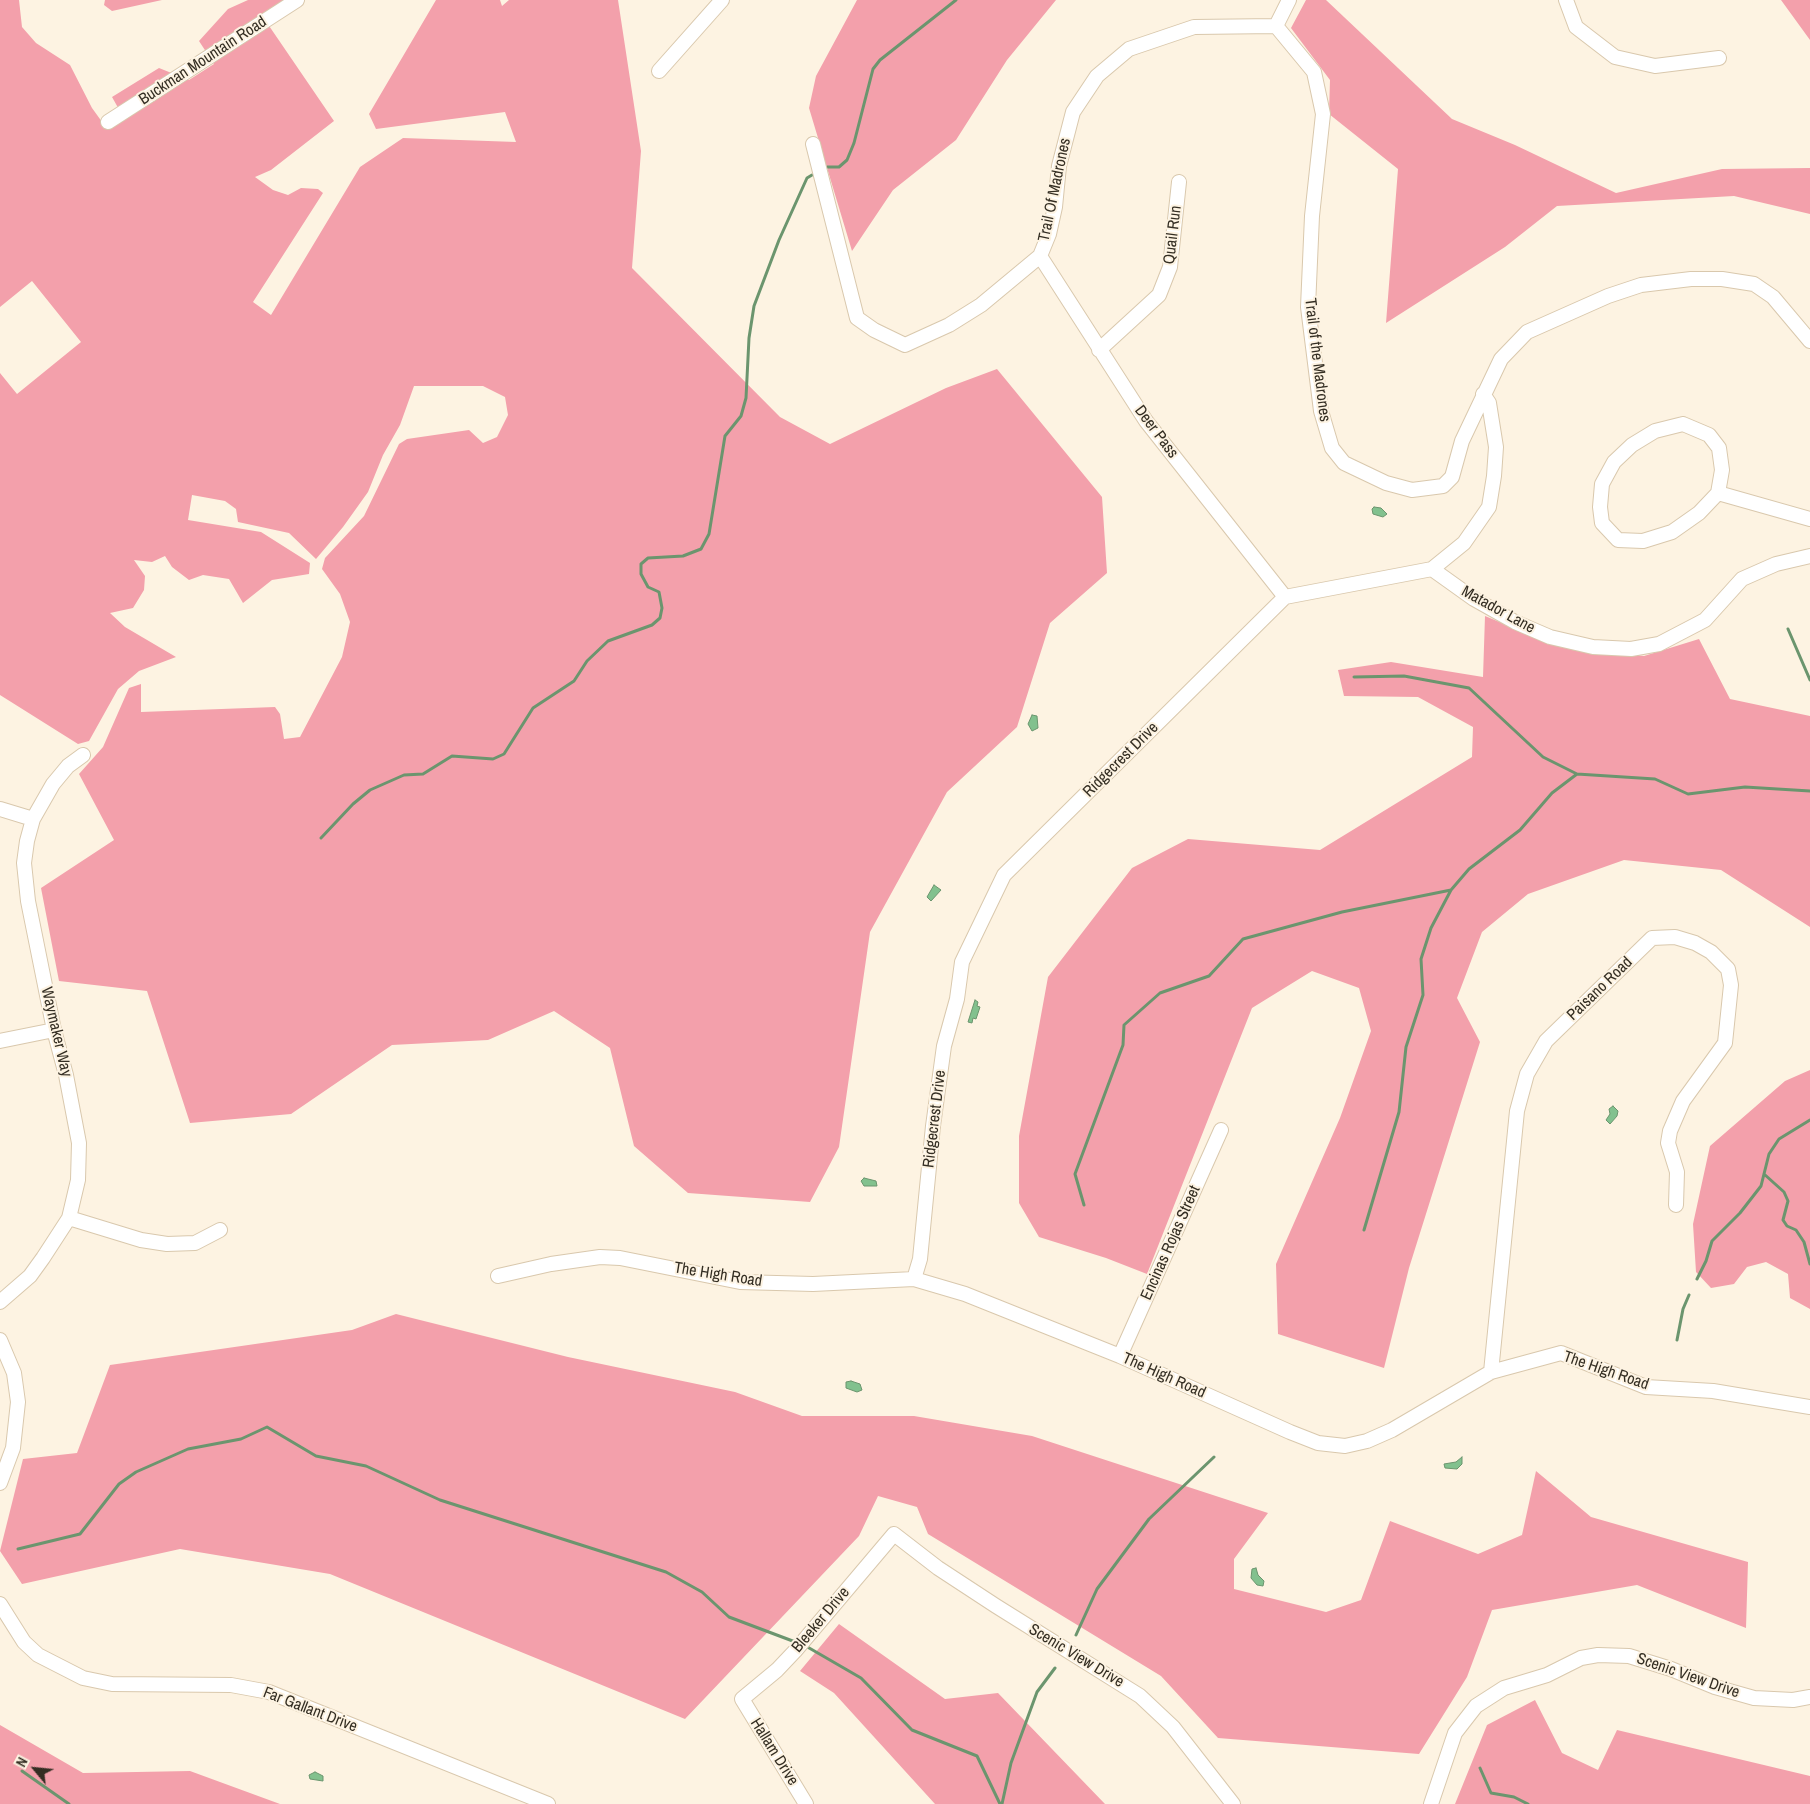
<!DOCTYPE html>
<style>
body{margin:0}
#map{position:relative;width:1810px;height:1804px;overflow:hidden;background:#fdf3e2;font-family:"Archivo Narrow",sans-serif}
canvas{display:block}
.north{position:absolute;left:10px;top:1744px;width:50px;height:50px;-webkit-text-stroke:4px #fdf3e2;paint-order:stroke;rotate:298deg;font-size:14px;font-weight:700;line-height:20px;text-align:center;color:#342e23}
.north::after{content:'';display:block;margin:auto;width:18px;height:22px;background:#342e23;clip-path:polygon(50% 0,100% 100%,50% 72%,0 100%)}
</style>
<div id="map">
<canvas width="1810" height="1804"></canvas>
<div class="north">N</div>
</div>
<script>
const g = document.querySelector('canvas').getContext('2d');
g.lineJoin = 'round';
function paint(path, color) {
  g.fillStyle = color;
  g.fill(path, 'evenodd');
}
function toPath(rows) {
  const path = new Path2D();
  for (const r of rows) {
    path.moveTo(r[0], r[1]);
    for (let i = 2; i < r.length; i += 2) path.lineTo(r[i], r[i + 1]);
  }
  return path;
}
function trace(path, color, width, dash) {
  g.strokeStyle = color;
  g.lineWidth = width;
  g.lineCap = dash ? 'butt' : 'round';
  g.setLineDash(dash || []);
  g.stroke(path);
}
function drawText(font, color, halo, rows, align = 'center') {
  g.font = font + ' "Archivo Narrow",sans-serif';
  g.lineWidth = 4;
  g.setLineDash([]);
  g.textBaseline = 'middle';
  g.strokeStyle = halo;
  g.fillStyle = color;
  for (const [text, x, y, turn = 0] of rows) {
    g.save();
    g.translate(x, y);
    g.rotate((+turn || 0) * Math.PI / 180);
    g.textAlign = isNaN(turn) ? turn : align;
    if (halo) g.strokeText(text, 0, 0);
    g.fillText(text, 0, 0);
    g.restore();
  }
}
const forest = toPath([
 [0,0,19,0,22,27,36,43,70,65,92,108,105,126,125,120,112,97,159,68,189,80,214,64,199,41,228,9,248,0,286,0,263,17,334,121,271,170,255,177,273,190,288,195,301,188,318,189,323,193,253,302,271,315,360,167,403,138,516,142,505,112,376,129,369,114,436,0,500,0,502,6,509,0,618,0,641,151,632,268,780,417,830,444,946,388,997,369,1102,497,1107,573,1050,623,1017,727,947,792,870,932,839,1147,810,1202,688,1193,634,1146,610,1048,554,1011,488,1040,392,1045,291,1114,190,1123,147,991,59,981,41,888,114,840,79,774,103,747,129,688,141,684,141,712,275,707,280,714,284,739,300,737,342,657,350,622,340,594,322,569,325,558,364,516,399,444,407,439,469,430,483,443,497,437,508,415,505,397,483,386,414,386,400,425,383,455,368,492,343,527,316,559,289,533,238,522,236,509,225,501,192,495,188,520,261,532,310,563,309,574,272,580,243,603,229,579,203,575,189,580,172,567,165,556,152,562,134,560,145,576,144,590,133,608,110,613,125,627,176,657,139,671,118,689,89,741,78,744,0,695,0,373,17,394,81,342,32,281,0,307],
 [105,0,162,0,112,11,104,5],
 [857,0,1056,0,1007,60,956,140,893,190,852,251,809,108,816,76],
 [1306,0,1326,0,1452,119,1515,145,1616,193,1722,169,1810,168,1810,214,1734,196,1557,206,1505,247,1386,323,1398,169,1329,114,1330,80,1291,28],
 [1781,0,1810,0,1810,40],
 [1485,616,1560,647,1644,656,1699,639,1730,699,1810,716,1810,927,1721,870,1624,860,1528,894,1482,932,1457,998,1480,1042,1409,1268,1384,1368,1278,1334,1276,1264,1340,1118,1371,1031,1359,988,1312,971,1252,1008,1147,1274,1106,1258,1039,1237,1019,1203,1019,1136,1048,977,1132,868,1188,839,1320,850,1472,757,1473,727,1418,697,1344,696,1338,670,1391,662,1483,677],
 [1810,1070,1810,1309,1790,1298,1788,1274,1766,1262,1747,1267,1734,1284,1711,1288,1696,1272,1693,1224,1710,1146,1785,1081],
 [396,1314,568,1357,735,1392,802,1416,914,1416,1032,1436,1268,1513,1234,1559,1234,1589,1326,1612,1361,1600,1390,1521,1478,1554,1522,1535,1536,1471,1591,1517,1748,1562,1746,1628,1637,1585,1492,1610,1467,1677,1419,1754,1218,1738,1161,1676,928,1534,917,1507,878,1496,859,1536,685,1719,330,1574,180,1549,22,1584,0,1551,23,1459,77,1453,110,1365,352,1330],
 [839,1624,945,1699,998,1693,1105,1804,935,1804,834,1693,800,1671],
 [1535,1700,1562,1753,1598,1770,1617,1730,1810,1776,1810,1804,1455,1804,1487,1725],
 [0,1725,83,1773,190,1771,280,1804,0,1804]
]);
const water = toPath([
 [1374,507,1381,508,1387,514,1383,517,1373,514,1372,509,1374,507],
 [1032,715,1037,716,1038,728,1032,731,1028,724,1032,715],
 [934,885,941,890,931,901,927,897,934,885],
 [975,1000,978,1002,977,1006,980,1007,976,1019,973,1018,972,1023,968,1022,975,1000],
 [1613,1106,1618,1111,1617,1116,1610,1124,1606,1120,1610,1114,1609,1109,1613,1106],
 [864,1178,876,1181,877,1186,864,1186,861,1181,864,1178],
 [851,1381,860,1384,862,1390,857,1392,846,1388,846,1382,851,1381],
 [1462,1457,1462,1464,1457,1469,1445,1468,1444,1464,1456,1462,1462,1457],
 [1256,1568,1258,1575,1264,1581,1263,1586,1257,1585,1251,1578,1252,1569,1256,1568],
 [315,1772,323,1776,323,1781,310,1779,309,1775,315,1772]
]);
const stream = toPath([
 [827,167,839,167,847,160,854,143,873,69,880,60,956,0],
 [1788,629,1810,680],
 [1354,677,1404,676,1469,688,1543,757,1577,774,1655,779,1688,794,1745,787,1810,791],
 [321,838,353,804,370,790,404,775,423,774,452,756,493,759,504,754,533,708,574,681,587,661,608,641,652,625,660,618,662,608,659,592,648,587,641,574,641,564,648,558,683,556,701,549,709,534,725,436,741,416,746,398,749,338,754,306,779,240,807,178,812,175],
 [1764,1174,1784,1192,1788,1201,1783,1220,1787,1226,1796,1230,1804,1242,1810,1264],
 [1084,1205,1075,1174,1123,1045,1124,1025,1160,993,1209,976,1243,939,1342,912,1451,890,1469,869,1520,830,1552,793,1577,774],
 [1364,1230,1399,1112,1406,1047,1423,995,1421,959,1431,928,1451,890],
 [1697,1279,1706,1261,1712,1241,1740,1213,1761,1186,1769,1154,1779,1139,1810,1120],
 [1677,1340,1683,1309,1689,1295],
 [18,1549,80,1534,119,1484,136,1472,188,1449,241,1439,267,1427,316,1456,366,1466,440,1500,666,1572,702,1592,729,1617,798,1643],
 [1076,1635,1097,1589,1149,1519,1214,1457],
 [804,1645,861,1678,912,1730,977,1756,1000,1804],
 [1480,1768,1491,1793,1514,1797,1528,1804],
 [22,1771,69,1804],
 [1002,1804,1011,1763,1037,1692,1055,1668]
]);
const minor = toPath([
 [1566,0,1576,27,1615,57,1655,66,1719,58],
 [1276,26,1314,72,1323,114,1312,216,1308,307,1321,411,1332,448,1344,463,1386,483,1412,490,1443,486,1452,477,1462,441,1501,359,1527,332,1608,296,1641,285,1691,279,1722,279,1754,284,1773,297,1810,341],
 [1276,26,1289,0],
 [659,71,722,0],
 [108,122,297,0],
 [813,144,857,318,874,330,905,345,949,325,981,305,1040,256,1049,234,1055,207,1059,166,1073,112,1097,76,1129,49,1194,27,1276,26],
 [1040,256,1146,421,1285,597],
 [1099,350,1159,295,1170,267,1179,182],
 [1683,424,1709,435,1719,448,1722,470,1718,493,1699,513,1672,532,1643,541,1618,540,1602,523,1600,507,1602,484,1614,462,1632,445,1655,431,1683,424],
 [1718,493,1810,519],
 [1432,569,1474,599,1515,622,1550,637,1593,647,1631,649,1659,644,1705,620,1742,579,1776,564,1810,556],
 [0,809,33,819],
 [0,1041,54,1030],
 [69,1218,141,1240,167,1244,195,1243,220,1230],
 [498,1276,551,1264,600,1257,620,1258,740,1282,813,1284,914,1279,965,1294,1120,1356,1290,1432,1318,1443,1345,1446,1367,1441,1392,1430,1491,1372,1561,1353,1646,1387,1713,1391,1810,1407],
 [914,1279,920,1259,933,1126,944,1046,957,999,962,962,1004,875,1285,597,1432,569,1464,543,1489,507,1494,476,1496,447,1489,403,1483,394],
 [0,1302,30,1276,43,1258,69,1218,78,1180,79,1143,66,1075,54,1030,28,901,24,863,27,841,33,819,53,784,68,766,83,755],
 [0,1340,14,1373,18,1402,13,1448,0,1483],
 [1120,1356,1221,1130],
 [1491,1372,1517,1111,1527,1074,1546,1041,1652,938,1675,937,1695,943,1711,952,1728,969,1731,985,1725,1043,1683,1101,1670,1131,1668,1143,1677,1172,1676,1205],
 [0,1604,24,1642,38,1655,83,1678,112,1684,231,1685,269,1692,548,1804],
 [806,1804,742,1699,777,1670,795,1651,894,1534,938,1568,996,1606,1140,1696,1173,1727,1233,1804],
 [1431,1804,1455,1733,1476,1706,1504,1688,1547,1675,1581,1658,1598,1655,1629,1656,1671,1669,1715,1687,1754,1698,1793,1700,1810,1697]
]);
const streetNames = [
 ["Buckman Mountain Road",203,61,-33],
 ["Trail Of Madrones",1055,190,-78],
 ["Quail Run",1173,235,-83],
 ["Trail of the Madrones",1317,360,83],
 ["Deer Pass",1156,432,53],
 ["Matador Lane",1498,610,29],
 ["Ridgecrest Drive",1121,760,-45],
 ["Paisano Road",1600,989,-44],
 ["Waymaker Way",56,1032,77],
 ["Ridgecrest Drive",935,1119,-83],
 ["Encinas Rojas Street",1171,1243,-66],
 ["The High Road",718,1275,9],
 ["The High Road",1606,1371,19],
 ["The High Road",1164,1376,24],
 ["Bleeker Drive",821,1620,-50],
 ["Scenic View Drive",1076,1656,31],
 ["Scenic View Drive",1688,1676,19],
 ["Far Gallant Drive",310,1710,21],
 ["Hallam Drive",774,1752,58]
];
paint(forest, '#f3a0ab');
paint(water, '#82c18e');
trace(water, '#6b956e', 1);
trace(stream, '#6b956e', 3);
trace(minor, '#d9c8ad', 16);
trace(minor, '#fff', 14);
drawText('16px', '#342e23', '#fdf3e2', streetNames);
</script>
